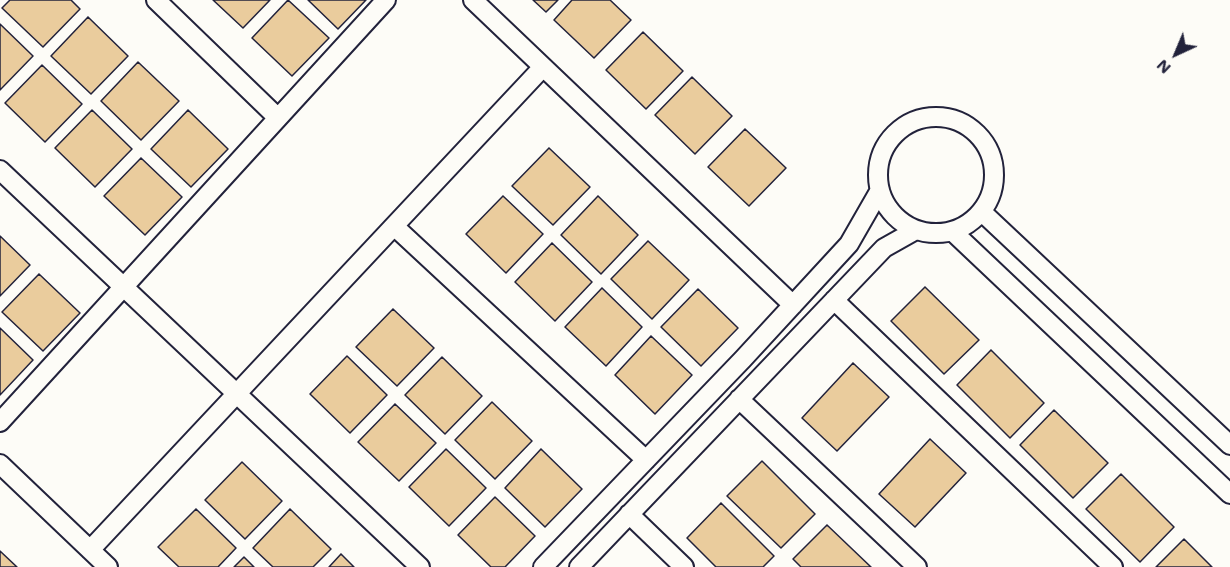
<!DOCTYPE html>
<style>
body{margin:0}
#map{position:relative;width:1230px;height:567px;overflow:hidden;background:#fdfcf7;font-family:Mali,sans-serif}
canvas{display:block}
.north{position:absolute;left:1146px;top:24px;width:60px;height:60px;-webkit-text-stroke:4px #fdfcf7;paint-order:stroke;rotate:224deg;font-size:16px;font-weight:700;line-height:24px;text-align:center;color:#22223b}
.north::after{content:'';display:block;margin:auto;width:21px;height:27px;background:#22223b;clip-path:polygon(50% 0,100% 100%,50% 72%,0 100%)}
</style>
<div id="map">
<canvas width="1230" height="567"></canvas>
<div class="north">N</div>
</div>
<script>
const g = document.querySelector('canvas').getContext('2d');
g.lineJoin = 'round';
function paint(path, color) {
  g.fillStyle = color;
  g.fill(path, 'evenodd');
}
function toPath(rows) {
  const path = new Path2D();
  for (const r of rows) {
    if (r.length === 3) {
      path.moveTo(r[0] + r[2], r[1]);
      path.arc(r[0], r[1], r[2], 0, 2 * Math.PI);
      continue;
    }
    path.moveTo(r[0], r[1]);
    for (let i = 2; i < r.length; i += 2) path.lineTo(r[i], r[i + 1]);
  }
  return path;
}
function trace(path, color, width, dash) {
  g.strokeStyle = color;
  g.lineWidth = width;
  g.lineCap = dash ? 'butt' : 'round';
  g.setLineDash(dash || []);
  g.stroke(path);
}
const building = toPath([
 [10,0,71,0,80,9,43,47,2,8,10,0],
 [213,0,270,0,243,28,213,0],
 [288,0,329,38,292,76,252,38,288,0],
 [308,0,366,0,338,29,308,0],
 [533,0,558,0,546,12,533,0],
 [572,0,610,0,631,20,594,58,554,20,572,0],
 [88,17,128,56,91,94,51,56,88,17],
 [0,24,33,56,0,90,0,24],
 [643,32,683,71,646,109,606,70,643,32],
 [138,62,179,101,141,140,101,101,138,62],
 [42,65,82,104,45,142,5,103,42,65],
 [692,77,732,116,695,154,655,115,692,77],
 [92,110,132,149,95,187,55,148,92,110],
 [188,110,228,149,191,187,151,149,188,110],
 [745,129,786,168,749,206,708,167,745,129],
 [549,148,590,187,553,225,512,186,549,148],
 [141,158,182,197,145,235,104,196,141,158],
 [503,196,543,234,506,273,466,234,503,196],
 [598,196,638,235,601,274,561,235,598,196],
 [0,236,30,265,0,296,0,236],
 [648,241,689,280,652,319,611,279,648,241],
 [552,243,592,282,555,321,515,282,552,243],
 [39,274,80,313,43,351,2,312,39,274],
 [925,287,979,340,944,374,891,321,925,287],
 [602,288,642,327,606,366,565,327,602,288],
 [698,289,738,328,701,366,661,327,698,289],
 [393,309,434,348,397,386,356,347,393,309],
 [0,328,33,360,0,395,0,328],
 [651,336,692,375,655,414,615,375,651,336],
 [991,350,1044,403,1010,438,957,385,991,350],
 [347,356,387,395,350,433,310,394,347,356],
 [442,357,482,396,445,434,405,395,442,357],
 [853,363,889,397,837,451,802,418,853,363],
 [492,402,532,441,495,479,455,440,492,402],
 [395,404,436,443,399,481,358,442,395,404],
 [1054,410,1108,463,1073,498,1020,445,1054,410],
 [930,439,966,473,915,527,879,494,930,439],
 [446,449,486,488,449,526,409,487,446,449],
 [541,449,582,489,545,527,505,488,541,449],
 [762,461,815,514,781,548,727,496,762,461],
 [242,462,282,501,245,539,205,500,242,462],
 [1121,474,1174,527,1140,562,1086,509,1121,474],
 [495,497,535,536,505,567,491,567,458,535,495,497],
 [721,503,774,556,763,567,716,567,687,538,721,503],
 [196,509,236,548,218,567,179,567,158,547,196,509],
 [290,509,331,549,313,567,273,567,253,548,290,509],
 [827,525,871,567,801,567,793,559,827,525],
 [1184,539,1212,567,1156,567,1184,539],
 [0,551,17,567,0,567,0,551],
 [341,554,354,567,329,567,341,554],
 [244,557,254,567,234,567,244,557]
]);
const minor = toPath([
 [156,0,278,118],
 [473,0,793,305],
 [936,175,58],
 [0,170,420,567],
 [982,212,1230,445],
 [394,226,646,460],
 [952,231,1230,494],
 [834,300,1113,567],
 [739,399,917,567],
 [0,422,386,0],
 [0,464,108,567],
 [629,514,684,567],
 [90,550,543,67],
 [543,567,743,359,849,244,880,190],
 [579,567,884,248,916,230]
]);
paint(building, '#eacc9d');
trace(building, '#22223b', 1.5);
trace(minor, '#22223b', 22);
trace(minor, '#fdfcf7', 18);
</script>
